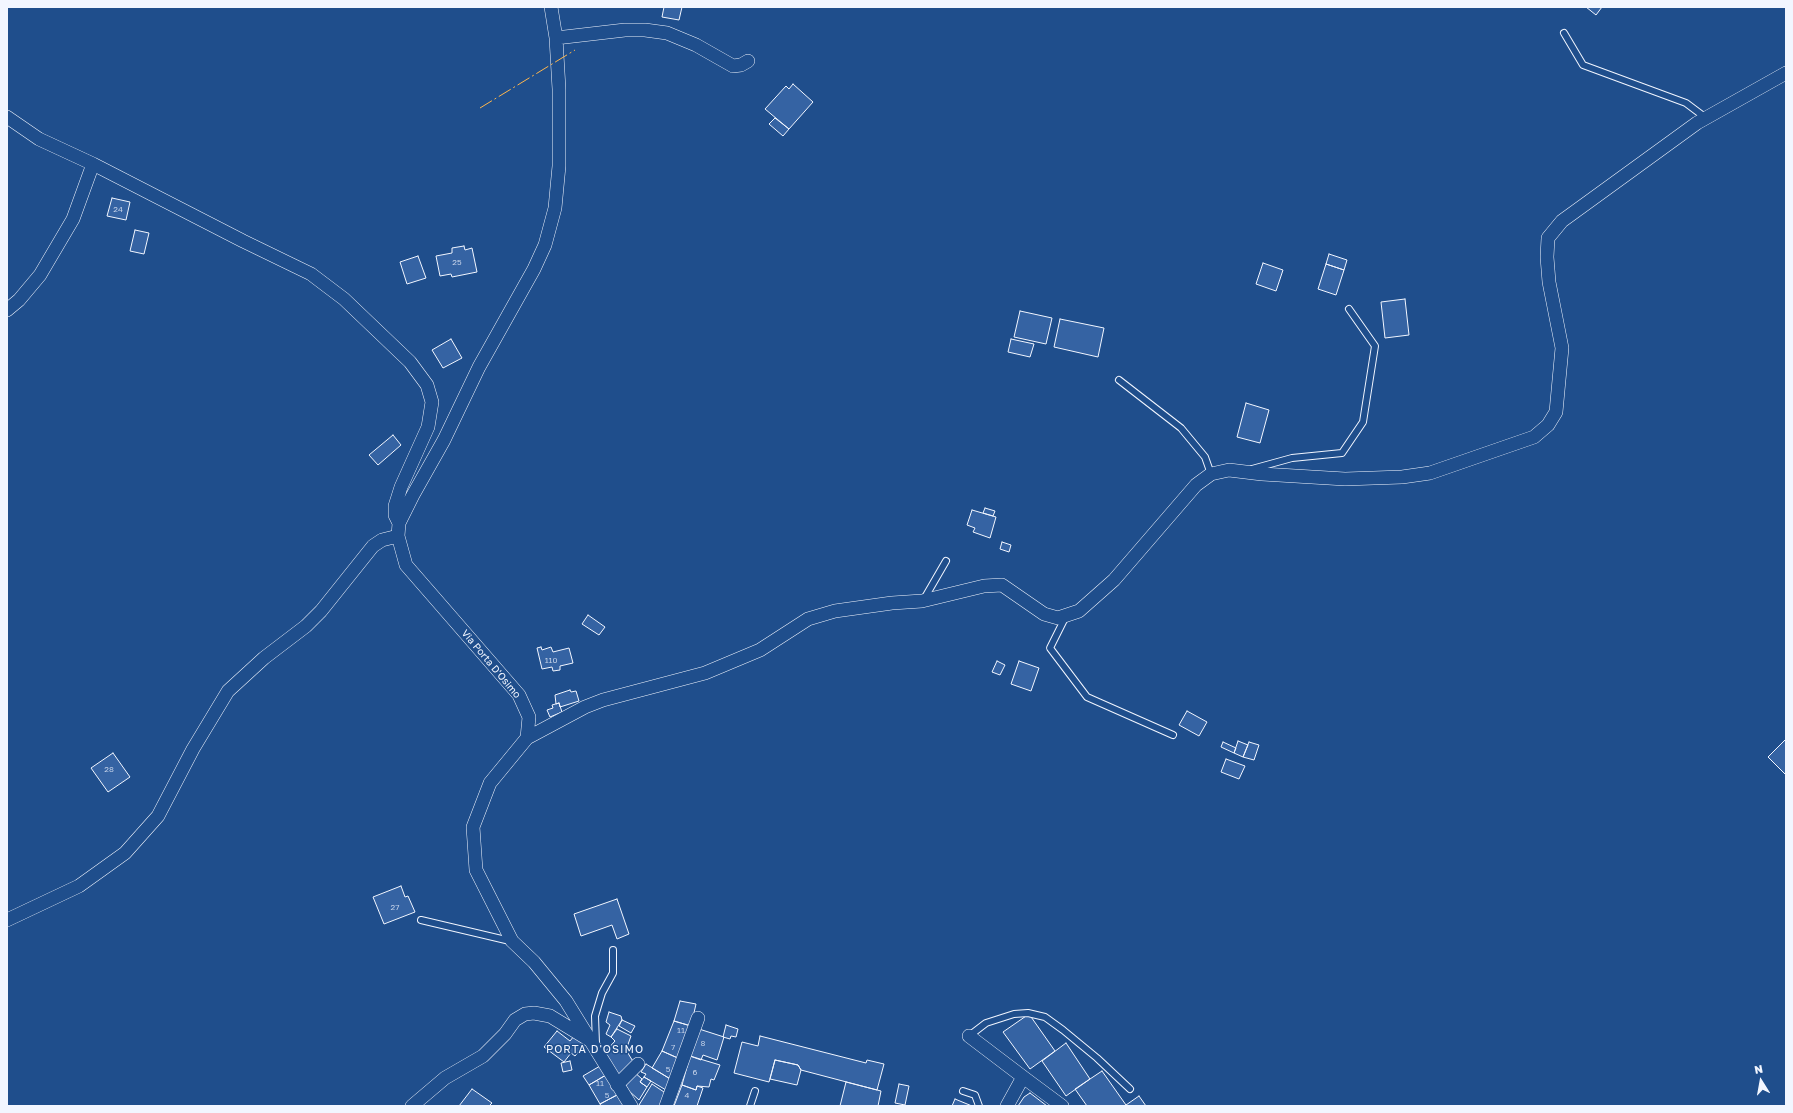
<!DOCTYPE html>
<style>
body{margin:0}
#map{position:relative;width:1793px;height:1113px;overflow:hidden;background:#1f4e8c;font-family:"Golos Text",sans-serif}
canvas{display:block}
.frame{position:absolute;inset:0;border:8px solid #f2f6ff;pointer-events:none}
.north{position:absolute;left:1741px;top:1061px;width:40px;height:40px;-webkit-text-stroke:3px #1f4e8c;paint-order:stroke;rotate:349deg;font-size:11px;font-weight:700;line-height:16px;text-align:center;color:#f2f6ff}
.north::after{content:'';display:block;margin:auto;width:14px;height:18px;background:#f2f6ff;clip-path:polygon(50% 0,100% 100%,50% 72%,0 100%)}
</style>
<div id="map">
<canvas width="1793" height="1113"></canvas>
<div class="frame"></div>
<div class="north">N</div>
</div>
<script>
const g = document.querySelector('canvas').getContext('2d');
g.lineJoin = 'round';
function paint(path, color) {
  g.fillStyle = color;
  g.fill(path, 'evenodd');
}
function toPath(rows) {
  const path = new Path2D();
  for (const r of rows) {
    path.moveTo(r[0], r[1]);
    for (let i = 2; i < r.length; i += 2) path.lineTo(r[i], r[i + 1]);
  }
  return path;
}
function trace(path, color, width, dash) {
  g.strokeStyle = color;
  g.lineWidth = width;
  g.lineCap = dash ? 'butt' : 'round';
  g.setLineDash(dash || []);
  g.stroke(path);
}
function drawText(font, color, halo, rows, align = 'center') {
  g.font = font + ' "Golos Text",sans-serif';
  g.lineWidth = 3;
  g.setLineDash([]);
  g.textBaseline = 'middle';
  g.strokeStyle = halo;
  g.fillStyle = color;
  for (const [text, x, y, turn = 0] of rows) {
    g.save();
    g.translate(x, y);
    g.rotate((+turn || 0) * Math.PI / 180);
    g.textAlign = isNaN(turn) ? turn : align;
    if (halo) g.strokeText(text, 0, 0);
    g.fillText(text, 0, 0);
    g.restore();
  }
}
const building = toPath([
 [664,7,682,7,679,20,662,17,664,7],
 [1586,7,1602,7,1596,15,1586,7],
 [793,84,813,102,789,129,765,109,786,86,789,89,793,84],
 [775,118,789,129,783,136,769,124,775,118],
 [112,198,130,202,126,220,107,216,112,198],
 [135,230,149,233,144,254,130,251,135,230],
 [464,246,465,250,472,248,477,272,452,277,451,274,440,276,436,256,452,253,452,248,464,246],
 [1329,254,1347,260,1344,270,1326,264,1329,254],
 [418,256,426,278,407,284,400,262,418,256],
 [1263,263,1283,270,1276,291,1256,284,1263,263],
 [1326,264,1344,270,1336,295,1318,289,1326,264],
 [1405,299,1409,335,1385,338,1381,302,1405,299],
 [1020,311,1052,318,1046,344,1014,337,1020,311],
 [1060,319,1104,328,1098,357,1054,347,1060,319],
 [451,339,462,358,443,368,432,350,451,339],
 [1011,339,1034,344,1030,357,1008,352,1011,339],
 [1246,403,1269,410,1260,443,1237,437,1246,403],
 [393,435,401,445,378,465,369,455,393,435],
 [985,508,995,511,993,516,983,513,985,508],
 [972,510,996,517,990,538,973,532,975,528,967,525,972,510],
 [1002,542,1011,545,1009,552,1000,549,1002,542],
 [588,615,605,627,599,635,582,624,588,615],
 [541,647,542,650,551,647,553,652,569,648,573,663,560,666,560,670,553,671,552,667,542,669,537,648,541,647],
 [997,661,1005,665,1000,675,992,672,997,661],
 [1019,661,1039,668,1031,691,1011,684,1019,661],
 [570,690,571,692,576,691,579,701,560,707,559,703,556,704,555,695,570,690],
 [559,703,562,712,550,717,547,710,553,708,552,705,559,703],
 [1187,711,1207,722,1199,736,1179,725,1187,711],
 [1786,739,1786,775,1768,757,1786,739],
 [1238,741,1248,745,1243,757,1234,753,1238,741],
 [1223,742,1236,748,1234,753,1221,747,1223,742],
 [1249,742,1259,745,1254,760,1243,757,1249,742],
 [113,753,130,777,108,792,91,768,113,753],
 [1226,759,1245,766,1239,779,1221,772,1226,759],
 [401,886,405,897,408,896,415,912,384,924,373,897,401,886],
 [617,899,629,934,617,939,612,925,581,936,574,914,617,899],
 [680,1001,696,1004,691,1026,674,1021,680,1001],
 [609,1012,621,1016,622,1020,611,1037,606,1034,610,1025,606,1022,609,1012],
 [1029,1014,1055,1051,1030,1069,1003,1032,1029,1014],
 [622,1020,635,1026,631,1033,619,1026,622,1020],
 [674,1021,691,1026,680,1059,662,1051,674,1021],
 [726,1025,738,1029,736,1037,731,1036,730,1039,723,1037,726,1025],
 [617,1029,631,1036,626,1050,634,1063,620,1078,604,1053,615,1041,611,1037,617,1029],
 [699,1029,724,1037,717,1060,703,1055,701,1060,690,1056,699,1029],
 [557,1031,570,1041,574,1036,585,1044,575,1056,571,1053,564,1062,544,1047,557,1031],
 [760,1036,866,1063,867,1060,884,1064,877,1090,801,1070,798,1065,775,1060,769,1082,734,1073,742,1042,758,1046,760,1036],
 [1066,1043,1090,1079,1066,1096,1042,1061,1066,1043],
 [662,1051,680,1059,672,1080,652,1068,662,1051],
 [690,1056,720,1065,714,1080,711,1079,709,1087,697,1086,696,1090,682,1085,690,1056],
 [775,1060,798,1065,801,1070,797,1085,770,1079,775,1060],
 [570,1061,572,1070,563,1072,561,1063,570,1061],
 [646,1064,672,1080,666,1090,644,1077,646,1074,641,1072,646,1064],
 [600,1066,606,1075,589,1085,583,1076,600,1066],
 [633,1071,642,1079,640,1082,647,1087,639,1100,629,1091,624,1082,633,1071],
 [1102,1071,1126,1105,1124,1106,1087,1106,1075,1089,1102,1071],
 [606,1075,617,1095,600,1104,589,1085,606,1075],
 [644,1077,651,1081,647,1087,640,1082,644,1077],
 [846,1082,881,1091,878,1106,840,1106,846,1082],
 [652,1084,667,1094,660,1106,641,1106,639,1105,652,1084],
 [899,1084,909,1086,905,1105,895,1103,899,1084],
 [682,1085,696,1090,697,1086,703,1088,697,1106,674,1106,682,1085],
 [472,1089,492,1103,490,1105,492,1106,459,1106,472,1089],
 [1030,1093,1047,1106,1018,1106,1024,1097,1030,1093],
 [617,1095,624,1106,601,1106,600,1104,617,1095],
 [1139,1096,1146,1106,1124,1106,1126,1105,1139,1096],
 [955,1099,972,1106,952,1106,955,1099]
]);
const service = toPath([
 [1564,33,1583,65,1686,103,1706,118],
 [1119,380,1181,428,1205,457,1211,474],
 [1252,469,1292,458,1342,453,1363,422,1375,346,1349,309],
 [924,599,946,561],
 [1066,616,1050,648,1087,697,1173,735],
 [421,920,510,941],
 [969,1036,986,1023,1014,1014,1028,1013,1045,1017,1063,1030,1097,1058,1130,1089],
 [596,1044,595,1016,602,993,613,973,613,950],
 [963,1091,975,1095,979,1106],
 [750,1106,755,1091]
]);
const minor = toPath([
 [551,7,556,38,559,89,559,166,555,208,545,245,534,269,479,367,444,440,413,495,399,523,398,536,406,565,519,695,529,717,527,738,490,783,473,827,476,870,512,941,534,962,566,1001,631,1106],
 [556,38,625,30,645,30,667,33,696,45,733,66,741,65,748,61],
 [7,117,39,139,93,164,243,241,311,274,344,299,410,362,427,385,432,402,428,427,401,487,395,506,395,515,399,523],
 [7,310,19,300,40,275,73,219,93,164],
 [527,738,585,707,603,700,705,673,760,650,808,619,835,611,892,603,922,601,984,586,1002,585,1044,614,1058,618,1079,611,1114,580,1196,485,1211,474,1229,470,1262,474,1345,479,1402,477,1430,473,1534,437,1548,425,1556,412,1562,348,1549,282,1547,257,1548,238,1562,221,1697,123,1786,73],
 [7,920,79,886,125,853,158,816,193,749,228,691,264,658,306,626,321,611,373,546,382,540,398,536],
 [969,1036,1023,1077],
 [617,1085,638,1064],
 [412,1106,445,1078,483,1056,505,1034,515,1020,525,1014,534,1013,550,1016,591,1041],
 [666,1106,698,1018],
 [1007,1106,1023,1077,1062,1106]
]);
const power = toPath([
 [480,108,575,50]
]);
const numberNames = [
 ["24",118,209],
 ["25",457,262],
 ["110",551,660],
 ["28",109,769],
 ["27",395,907],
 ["11",681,1030],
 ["8",703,1043],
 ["7",673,1047],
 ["5",668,1069],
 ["6",695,1072],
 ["11",600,1083],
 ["5",607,1095],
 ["4",687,1095]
];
const streetNames = [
 ["Via Porta D'Osimo",491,664,50]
];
const neighbourhoodNames = [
 ["PORTA D'OSIMO",595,1050]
];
paint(building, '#3563a3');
trace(building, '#f2f6ff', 1);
trace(service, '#f2f6ff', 8);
trace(minor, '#f2f6ff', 14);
trace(service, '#1f4e8c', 6);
trace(minor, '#1f4e8c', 13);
trace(power, '#ffb74d', 1, [14, 3, 2, 3]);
drawText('8px', '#c3d1e8', null, numberNames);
drawText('10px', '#f2f6ff', '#1f4e8c', streetNames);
g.letterSpacing = '1px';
drawText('11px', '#f2f6ff', '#1f4e8c', neighbourhoodNames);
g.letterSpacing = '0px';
</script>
